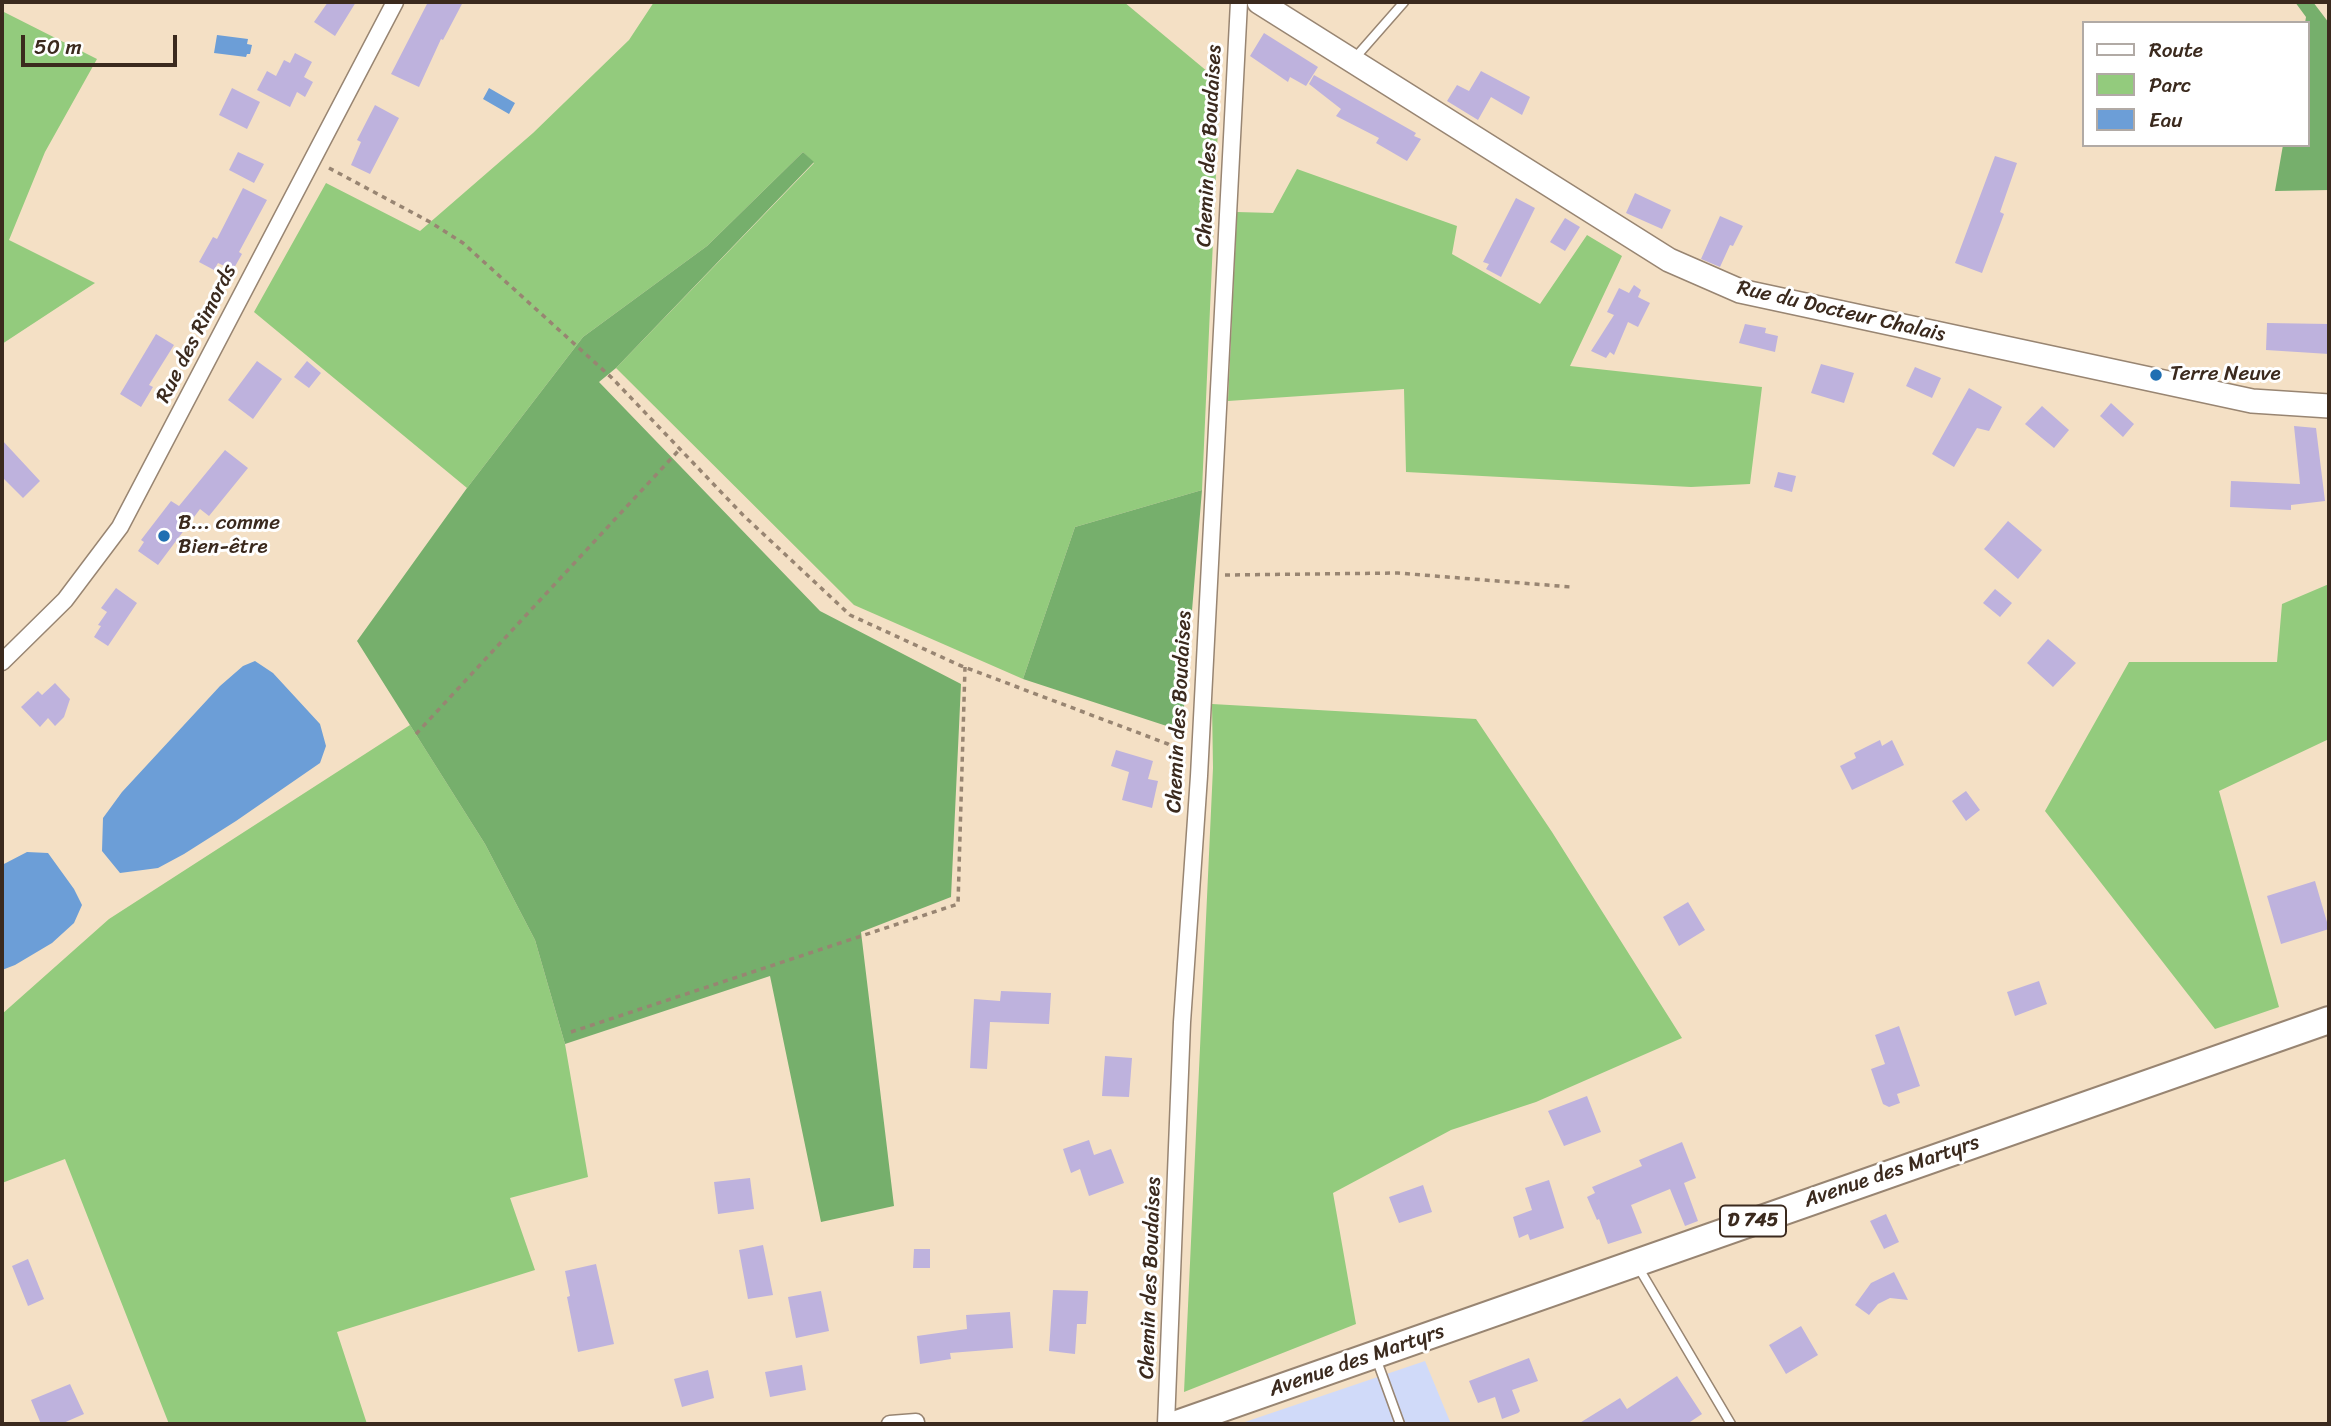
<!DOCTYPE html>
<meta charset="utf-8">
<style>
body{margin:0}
#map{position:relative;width:2331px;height:1426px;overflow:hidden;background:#f4e0c5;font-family:Sriracha,sans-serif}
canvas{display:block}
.frame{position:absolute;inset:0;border:4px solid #3b2a1e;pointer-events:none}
.legend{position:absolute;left:2082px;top:21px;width:228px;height:126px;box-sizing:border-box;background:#fff;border:2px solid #b1aaa5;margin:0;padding:9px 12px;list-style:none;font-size:21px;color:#3b2a1e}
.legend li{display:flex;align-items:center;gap:14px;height:35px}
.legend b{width:35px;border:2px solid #b1aaa5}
.scale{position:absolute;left:21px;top:35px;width:156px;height:32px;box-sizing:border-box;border:4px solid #3b2a1e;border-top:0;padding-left:9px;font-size:21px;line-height:24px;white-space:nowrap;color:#3b2a1e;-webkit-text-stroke:5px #fff;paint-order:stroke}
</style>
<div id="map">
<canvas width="2331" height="1426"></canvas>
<div class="frame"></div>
<ul class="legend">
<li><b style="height:9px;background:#fff"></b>Route</li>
<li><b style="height:19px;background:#93cb7d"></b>Parc</li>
<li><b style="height:19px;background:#6c9ed7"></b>Eau</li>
</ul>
<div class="scale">50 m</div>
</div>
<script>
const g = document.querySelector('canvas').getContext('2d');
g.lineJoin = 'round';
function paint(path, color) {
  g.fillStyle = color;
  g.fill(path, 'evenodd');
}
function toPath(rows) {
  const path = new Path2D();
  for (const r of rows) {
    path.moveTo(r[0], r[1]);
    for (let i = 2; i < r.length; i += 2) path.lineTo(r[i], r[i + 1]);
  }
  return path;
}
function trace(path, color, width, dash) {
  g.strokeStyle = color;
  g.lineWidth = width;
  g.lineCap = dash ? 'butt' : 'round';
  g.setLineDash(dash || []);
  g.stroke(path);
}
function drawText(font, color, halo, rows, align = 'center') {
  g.font = font + ' Sriracha,sans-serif';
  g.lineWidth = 6;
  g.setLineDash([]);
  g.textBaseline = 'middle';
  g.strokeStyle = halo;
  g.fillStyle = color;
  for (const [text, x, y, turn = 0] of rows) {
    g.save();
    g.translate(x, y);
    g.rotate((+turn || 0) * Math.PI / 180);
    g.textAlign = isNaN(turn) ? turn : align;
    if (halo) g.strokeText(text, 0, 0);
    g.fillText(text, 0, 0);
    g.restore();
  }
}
const built = toPath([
 [1425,1361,1451,1424,1239,1424]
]);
const green = toPath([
 [654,2,1124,2,1220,82,1202,490,1075,527,1023,679,854,605,616,368,814,163,803,152,707,246,583,337,467,488,254,312,326,183,420,231,533,133,629,40],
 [2,11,97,59,45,152,9,240,95,283,2,344],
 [1297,169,1457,226,1452,254,1540,304,1587,235,1622,256,1570,366,1762,387,1750,484,1691,487,1406,472,1404,389,1228,401,1237,212,1273,213],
 [2329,584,2329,739,2219,791,2279,1007,2215,1029,2045,811,2129,662,2277,662,2282,604],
 [1212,704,1476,719,1552,832,1682,1038,1536,1102,1451,1130,1333,1193,1356,1324,1184,1392,1213,768],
 [410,725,485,844,535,940,565,1044,588,1177,510,1198,535,1270,337,1332,367,1424,169,1424,65,1159,2,1183,2,1014,109,919]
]);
const forest = toPath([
 [2295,2,2313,2,2329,23,2329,190,2275,191,2283,145,2308,145,2308,23,2305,23,2306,17],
 [803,152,814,162,616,368,599,382,820,611,961,684,951,897,861,932,894,1206,821,1222,770,976,565,1044,535,940,485,844,357,641,467,488,583,337,707,246],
 [1202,490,1182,731,1023,679,1075,527]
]);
const water = toPath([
 [217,35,248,39,247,44,252,45,250,54,247,54,246,57,214,53],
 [489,88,515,103,509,114,483,99],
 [255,661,273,673,320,724,326,746,320,763,236,821,184,854,158,868,120,873,102,851,103,818,122,792,220,686,243,666],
 [27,852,48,853,74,889,82,905,74,923,52,943,15,965,2,970,2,865]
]);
const building = toPath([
 [328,2,356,2,335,36,314,22],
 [428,2,463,2,443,40,441,39,419,87,391,74],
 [1264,33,1318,67,1306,86,1290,77,1288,82,1250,56],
 [295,53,312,62,304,77,313,82,305,97,297,92,290,107,257,90,267,71,276,76,284,60,290,63],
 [1481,71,1530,97,1522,115,1491,97,1478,120,1447,101,1457,85,1469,91],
 [1314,75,1416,133,1414,136,1421,139,1407,161,1376,143,1379,138,1336,116,1341,109,1309,84],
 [232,88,260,102,247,129,219,115],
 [375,105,399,118,370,174,351,165,361,142,357,140],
 [238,152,264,164,254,183,229,170],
 [1995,156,2017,163,2000,212,2004,214,1982,273,1955,263],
 [243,188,267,200,239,252,242,254,233,270,218,263,214,270,199,262,213,237,217,239],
 [1635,193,1671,210,1662,229,1626,213],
 [1516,198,1535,208,1501,277,1486,269,1489,264,1483,262],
 [1720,216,1743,226,1733,246,1730,245,1720,267,1701,259],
 [1565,218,1580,227,1565,251,1550,242],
 [1634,285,1641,290,1638,297,1650,303,1638,327,1628,322,1614,355,1610,352,1606,358,1591,351,1614,315,1607,312,1619,288,1629,293],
 [2267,323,2329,324,2329,354,2266,350],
 [1745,324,1766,328,1765,333,1778,336,1775,352,1739,343],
 [156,334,174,345,149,385,153,387,141,407,120,394],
 [257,361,282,379,253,419,228,400],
 [307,361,321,373,309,388,294,377],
 [1821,364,1854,373,1844,403,1811,393],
 [1915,367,1941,378,1932,398,1906,386],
 [1969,388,2002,407,1989,431,1977,428,1954,467,1932,454],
 [2111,403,2134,424,2123,437,2100,416],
 [2042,406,2069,430,2054,448,2025,424],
 [2294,426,2316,428,2325,501,2291,505,2291,510,2230,507,2231,481,2300,484],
 [2,440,40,481,23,498,2,477],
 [225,450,248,468,209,516,200,509,158,565,138,551,144,542,141,540,171,501,179,506],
 [1778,472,1796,476,1792,492,1774,487],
 [2008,521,2042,550,2018,579,1984,549],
 [116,588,137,603,108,646,94,637,101,626,98,625,107,612,101,608],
 [1995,589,2012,603,2000,617,1983,603],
 [2048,639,2076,663,2053,687,2027,663],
 [55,683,70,699,64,717,55,726,48,718,40,727,21,707,38,691,42,695],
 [1880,740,1882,746,1892,740,1904,765,1852,790,1840,766,1856,758,1854,753],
 [1116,750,1153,761,1148,779,1158,781,1152,808,1122,800,1129,772,1111,766],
 [1966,791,1980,810,1966,821,1952,801],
 [2315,881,2329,929,2281,944,2267,896],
 [1688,902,1705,930,1679,946,1663,917],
 [2039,981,2047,1004,2015,1016,2007,992],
 [1001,991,1051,993,1049,1024,990,1022,987,1069,970,1068,974,999,1000,1001],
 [1899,1026,1920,1086,1897,1094,1900,1103,1889,1107,1883,1104,1871,1069,1885,1064,1875,1035],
 [1105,1056,1132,1058,1129,1097,1102,1096],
 [1587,1096,1601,1132,1564,1146,1548,1111],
 [1089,1140,1094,1155,1111,1149,1124,1183,1089,1196,1080,1169,1071,1173,1063,1149],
 [1682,1142,1696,1178,1684,1183,1698,1221,1685,1226,1670,1189,1631,1205,1642,1233,1608,1244,1599,1219,1597,1220,1587,1197,1595,1193,1592,1187,1642,1166,1639,1160],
 [750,1178,754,1209,718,1214,714,1182],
 [1549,1180,1564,1228,1530,1240,1528,1234,1519,1238,1513,1217,1532,1210,1525,1188],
 [1423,1185,1432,1212,1399,1223,1389,1197],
 [1886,1214,1899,1242,1884,1249,1870,1221],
 [763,1245,773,1295,748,1299,739,1250],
 [914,1249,930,1249,930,1268,913,1268],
 [28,1259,44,1299,28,1306,12,1266],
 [596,1264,614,1344,578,1352,567,1297,570,1296,565,1271],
 [1894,1272,1908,1300,1890,1298,1878,1304,1869,1315,1855,1305,1871,1283],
 [1053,1290,1088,1291,1086,1324,1077,1324,1075,1354,1049,1351],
 [821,1291,829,1331,796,1338,788,1297],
 [1010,1312,1013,1348,950,1353,951,1359,920,1364,917,1336,967,1329,966,1315],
 [1801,1326,1818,1355,1786,1374,1769,1345],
 [1529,1358,1538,1381,1512,1390,1520,1411,1518,1413,1502,1419,1495,1397,1478,1403,1469,1381],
 [802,1365,806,1390,770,1397,765,1372],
 [708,1370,714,1398,682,1407,674,1379],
 [1677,1376,1702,1414,1687,1424,1578,1424,1620,1398,1627,1409],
 [70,1384,84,1414,61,1424,41,1424,31,1400]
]);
const path = toPath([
 [329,168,430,222,463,243,612,378,743,515,850,615,959,665,1168,744,1184,754],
 [1225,575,1398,573,1571,587],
 [416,734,680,449],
 [571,1032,958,904,965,667]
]);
const lane = toPath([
 [1354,59,1404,2],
 [1637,1265,1731,1424],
 [1376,1358,1400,1424]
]);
const street = toPath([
 [2,662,65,600,120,527,395,2],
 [890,1424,916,1422],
 [1166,1424,1182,1022,1199,776,1239,2]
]);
const secondary = toPath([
 [1259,2,1669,260,1740,291,2252,401,2329,406]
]);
const primary = toPath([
 [1177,1424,2329,1020]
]);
const markers = [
 [2156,375,7,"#1f6fb2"],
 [164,536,7,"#1f6fb2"]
];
const shields = [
 [1753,1221,66]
];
const shieldNames = [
 ["D 745",1753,1221]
];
const streetNames = [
 ["Chemin des Boudaises",1210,146,-87],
 ["Rue du Docteur Chalais",1841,312,13],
 ["Rue des Rimords",197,334,-63],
 ["Chemin des Boudaises",1180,712,-87],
 ["Avenue des Martyrs",1892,1172,-19],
 ["Chemin des Boudaises",1151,1278,-88],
 ["Avenue des Martyrs",1357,1361,-19]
];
const poiNames = [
 ["Terre Neuve",2170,375],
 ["B... comme",178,524],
 ["Bien-être",178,548]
];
paint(built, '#d0daf9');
paint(green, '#93cb7d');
paint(forest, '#76af6c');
paint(water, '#6c9ed7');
paint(building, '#beb2dd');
trace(lane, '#988572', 11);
trace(street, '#988572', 19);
trace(secondary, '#988572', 26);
trace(primary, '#988572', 30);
trace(path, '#988572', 3.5, [5, 5]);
trace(lane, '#fff', 8);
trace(street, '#fff', 16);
trace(secondary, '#fff', 23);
trace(primary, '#fff', 26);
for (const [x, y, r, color] of markers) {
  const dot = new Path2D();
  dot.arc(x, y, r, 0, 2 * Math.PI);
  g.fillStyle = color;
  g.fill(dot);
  trace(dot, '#fff', 2.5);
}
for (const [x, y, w] of shields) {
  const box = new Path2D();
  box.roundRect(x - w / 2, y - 15.5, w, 31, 5);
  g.fillStyle = '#fff';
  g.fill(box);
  trace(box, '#3b2a1e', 2);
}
drawText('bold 19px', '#3b2a1e', null, shieldNames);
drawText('21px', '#3b2a1e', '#fff', streetNames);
drawText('21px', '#3b2a1e', '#fff', poiNames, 'left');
</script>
